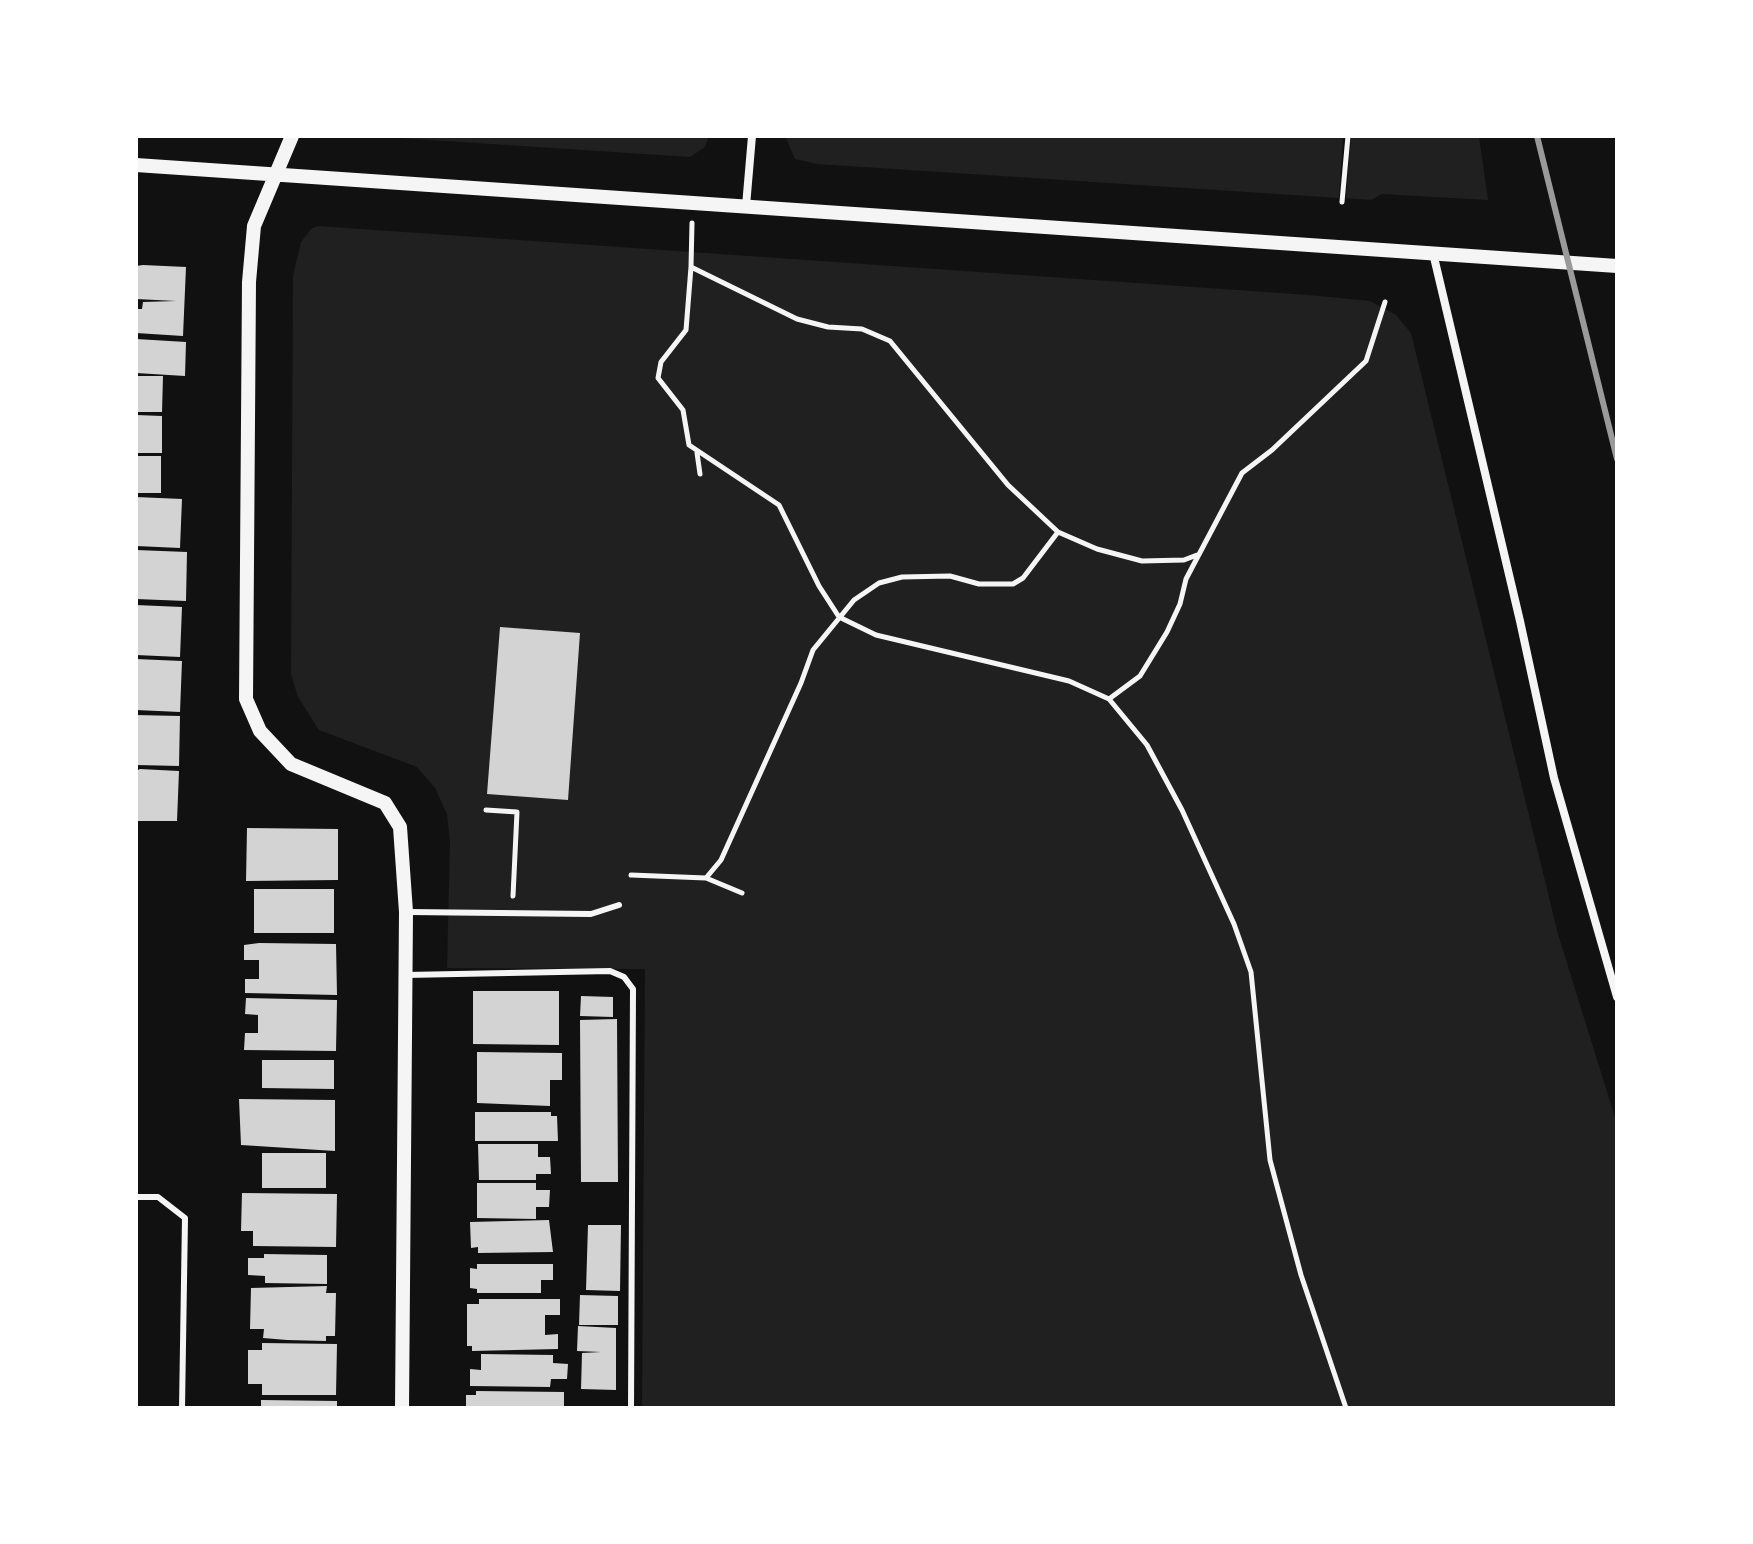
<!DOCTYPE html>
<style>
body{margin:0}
#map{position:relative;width:1753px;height:1544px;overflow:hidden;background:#111;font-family:"PT Serif",serif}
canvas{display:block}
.frame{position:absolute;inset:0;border:138px solid #fff;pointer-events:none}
</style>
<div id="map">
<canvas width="1753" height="1544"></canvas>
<div class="frame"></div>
</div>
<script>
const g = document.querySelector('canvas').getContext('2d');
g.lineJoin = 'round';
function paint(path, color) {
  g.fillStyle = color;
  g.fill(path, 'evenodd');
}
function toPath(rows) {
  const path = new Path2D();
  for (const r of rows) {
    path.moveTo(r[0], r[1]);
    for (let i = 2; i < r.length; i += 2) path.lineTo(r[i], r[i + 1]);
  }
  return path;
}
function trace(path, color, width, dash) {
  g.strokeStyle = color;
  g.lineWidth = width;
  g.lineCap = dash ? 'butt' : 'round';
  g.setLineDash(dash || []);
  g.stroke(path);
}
const green = toPath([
 [370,136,709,136,705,147,690,157],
 [785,136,1343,136,1339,198,817,164,795,159],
 [1351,136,1479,136,1488,200,1382,194,1371,200,1346,198],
 [318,226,1309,295,1370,301,1396,315,1411,333,1558,934,1617,1124,1617,1408,642,1408,645,969,447,968,450,841,447,814,435,788,417,767,319,730,298,697,291,674,293,276,301,242,311,229]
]);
const building = toPath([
 [143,265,186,267,183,336,136,333,136,309,142,309,143,302,176,301,136,299,136,266],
 [136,339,186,342,185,376,136,373],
 [136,376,163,376,162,412,136,412],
 [136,415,162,416,162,453,136,453],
 [136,456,161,456,161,493,136,493],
 [136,497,182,499,180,548,136,546],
 [136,550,187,552,186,601,136,599],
 [136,605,182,607,180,657,136,655],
 [500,627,580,633,568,800,487,794],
 [136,659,182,661,180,712,136,710],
 [136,715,180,716,179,766,137,765],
 [140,769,179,771,177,821,136,821,136,771],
 [247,828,338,829,338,880,246,881],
 [254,889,334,889,334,933,254,933],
 [259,943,336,944,337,995,245,993,245,979,259,979,259,960,244,960,244,945],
 [473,991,559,991,559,1045,473,1044],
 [581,996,613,997,613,1017,580,1016],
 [246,998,337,1000,336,1051,244,1050,245,1033,258,1033,258,1015,245,1014],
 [617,1019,618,1182,581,1182,580,1020],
 [477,1052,562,1053,562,1080,550,1080,550,1106,477,1103],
 [262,1060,334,1060,334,1089,262,1088],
 [239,1099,335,1100,335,1151,241,1145],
 [475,1112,551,1112,551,1116,557,1116,558,1141,475,1141],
 [478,1144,538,1144,538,1157,550,1157,551,1174,536,1174,536,1180,479,1180],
 [262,1153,326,1153,326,1188,262,1188],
 [477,1183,536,1183,536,1190,550,1190,549,1207,536,1207,536,1219,477,1218],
 [242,1193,337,1194,336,1247,253,1246,253,1231,241,1231],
 [549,1220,553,1252,478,1253,478,1247,471,1248,470,1222],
 [588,1225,621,1225,620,1291,586,1290],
 [264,1254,327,1255,327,1284,265,1283,265,1276,248,1275,248,1258,264,1258],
 [477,1264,553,1264,553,1280,541,1280,541,1293,477,1293,477,1289,470,1288,470,1268,477,1269],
 [327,1286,326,1293,336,1293,335,1336,326,1336,326,1341,287,1340,263,1338,264,1329,250,1329,251,1288],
 [580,1295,618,1296,618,1325,579,1325],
 [479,1299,560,1299,560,1315,545,1315,545,1335,558,1334,558,1349,472,1351,472,1346,467,1346,467,1304,479,1304],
 [578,1326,616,1328,616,1390,581,1389,582,1353,601,1352,577,1351],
 [262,1343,337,1344,336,1395,262,1395,262,1384,248,1384,248,1350,262,1350],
 [481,1354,553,1355,553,1363,568,1364,567,1379,551,1379,550,1387,470,1386,470,1369,481,1370],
 [476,1391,564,1392,564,1408,466,1408,466,1395,476,1395],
 [261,1400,337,1401,337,1408,261,1408]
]);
const path = toPath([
 [1342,202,1348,136],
 [692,223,691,267,797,319,828,327,862,329,890,341,1008,485,1058,532,1097,549,1142,561,1184,560,1197,555],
 [691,267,686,330,661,362,658,378,683,410,689,445,779,505,819,586,839,617,876,635,1069,681,1109,699,1147,745,1182,810,1234,924,1251,972,1270,1160,1301,1275,1346,1408],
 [697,453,700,474],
 [1109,699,1140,676,1167,632,1180,604,1186,579,1242,473,1272,450,1366,361,1385,302],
 [486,810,517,812,513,896],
 [631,875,706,878,721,860,801,683,813,650,854,600,879,583,902,577,950,576,979,584,1013,584,1023,578,1058,532],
 [706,878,742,893]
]);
const service = toPath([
 [408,912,591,914,619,905],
 [406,975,610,971,624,977,633,989,631,1408],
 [136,1197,158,1197,185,1218,182,1408]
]);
const minor = toPath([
 [746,206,752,136],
 [1433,253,1520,621,1554,778,1617,997]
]);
const tertiary = toPath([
 [292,136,254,226,249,282,246,699,260,731,291,764,385,803,400,827,406,912,402,1408],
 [136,165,1617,266]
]);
const rail = toPath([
 [1537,136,1617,459]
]);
paint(green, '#202020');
paint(building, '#d3d3d3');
trace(path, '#f5f5f5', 5);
trace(service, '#f5f5f5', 6);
trace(minor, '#f5f5f5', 8);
trace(tertiary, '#f5f5f5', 14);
trace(rail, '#9a9a9a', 6);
</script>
